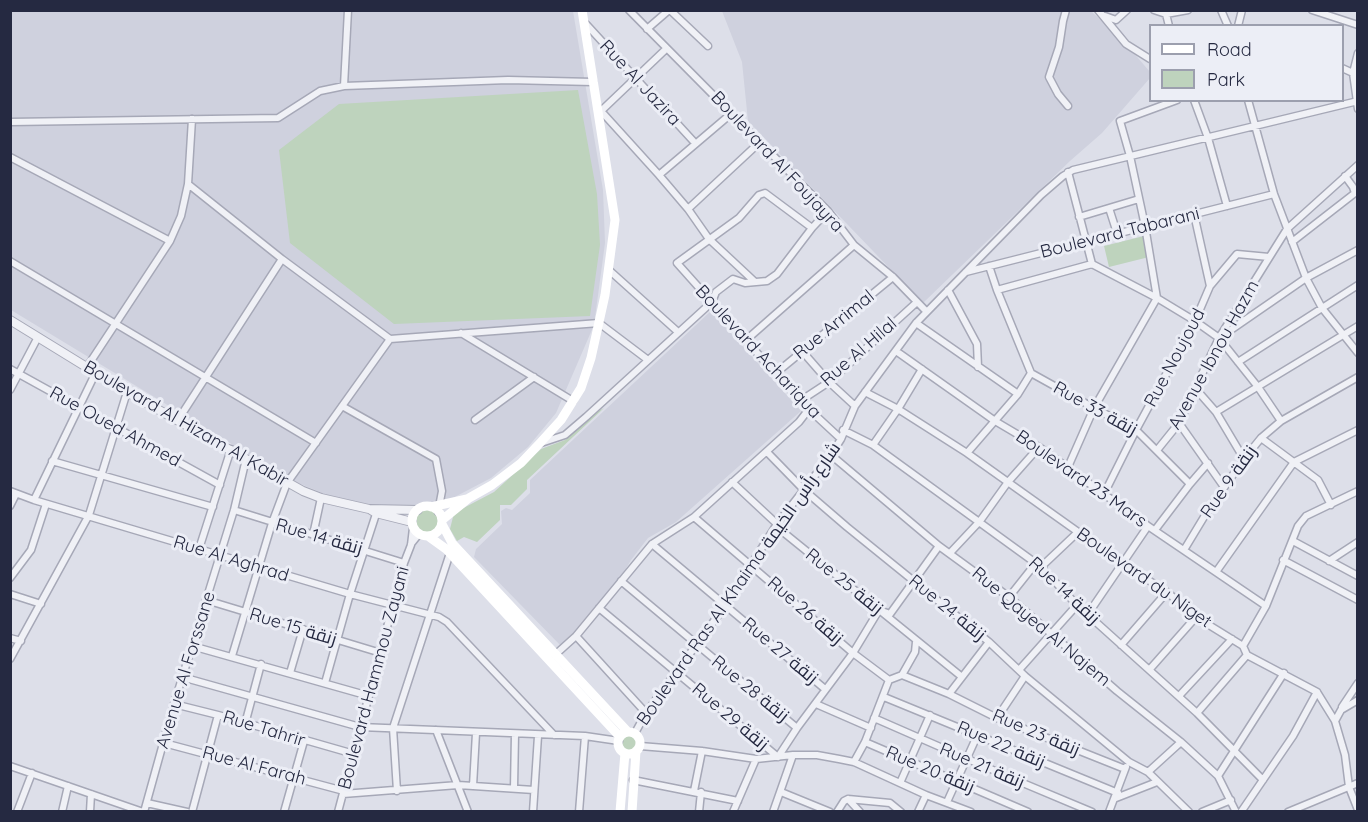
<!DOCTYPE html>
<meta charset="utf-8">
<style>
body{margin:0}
#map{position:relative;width:1368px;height:822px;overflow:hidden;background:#dddfe9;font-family:Quicksand,sans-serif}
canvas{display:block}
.frame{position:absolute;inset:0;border:12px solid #252941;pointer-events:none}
.legend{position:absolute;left:1149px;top:24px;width:195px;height:78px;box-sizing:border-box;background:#eceef6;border:2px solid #9c9fae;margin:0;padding:8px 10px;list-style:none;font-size:18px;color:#252941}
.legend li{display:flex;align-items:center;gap:12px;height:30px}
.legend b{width:30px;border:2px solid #9c9fae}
</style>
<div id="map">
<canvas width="1368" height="822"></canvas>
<div class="frame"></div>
<ul class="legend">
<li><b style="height:8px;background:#fff"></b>Road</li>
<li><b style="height:16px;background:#bed3bd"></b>Park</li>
</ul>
</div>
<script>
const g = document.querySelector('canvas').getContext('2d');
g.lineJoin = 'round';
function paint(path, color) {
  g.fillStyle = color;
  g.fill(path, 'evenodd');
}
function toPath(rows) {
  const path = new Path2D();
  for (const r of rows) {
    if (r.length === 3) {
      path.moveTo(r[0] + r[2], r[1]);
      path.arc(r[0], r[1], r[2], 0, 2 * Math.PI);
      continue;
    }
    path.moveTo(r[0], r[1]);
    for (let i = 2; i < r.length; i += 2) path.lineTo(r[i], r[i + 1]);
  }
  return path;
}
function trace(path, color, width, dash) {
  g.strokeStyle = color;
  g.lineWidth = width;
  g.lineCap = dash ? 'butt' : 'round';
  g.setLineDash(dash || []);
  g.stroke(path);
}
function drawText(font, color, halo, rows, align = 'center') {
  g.font = font + ' Quicksand,Cairo,sans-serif';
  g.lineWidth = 6;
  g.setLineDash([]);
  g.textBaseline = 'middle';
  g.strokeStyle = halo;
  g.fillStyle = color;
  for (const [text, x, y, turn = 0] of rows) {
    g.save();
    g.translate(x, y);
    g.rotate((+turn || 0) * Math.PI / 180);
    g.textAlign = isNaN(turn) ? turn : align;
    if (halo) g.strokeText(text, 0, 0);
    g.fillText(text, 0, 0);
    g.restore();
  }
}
const built = toPath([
 [10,11,573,11,603,190,605,243,594,325,556,413,528,447,491,478,449,500,406,507,368,504,327,495,291,480,11,310],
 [722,11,1091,11,1126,44,1150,72,1150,78,1102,133,1070,161,923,303,748,121,742,62],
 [711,311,801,411,676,522,648,538,631,560,612,592,562,647,474,557,476,549,502,524,501,511,506,508,512,510,530,493,530,480]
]);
const green = toPath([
 [578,90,597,194,600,245,590,316,394,324,290,243,279,150,339,104],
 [1144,236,1149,257,1109,267,1104,246],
 [604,408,527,480,527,489,511,505,500,505,500,520,477,542,464,537,457,541,450,529,454,513,494,492,541,449,565,440,597,412],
 [427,521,11],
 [629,743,8]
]);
const minor = toPath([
 [629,10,828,211,854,245,893,277,926,311],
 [670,10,708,46],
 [1066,10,1063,21,1059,47,1049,77,1058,94,1068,106],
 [1098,10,1126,44,1150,59],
 [1154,10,1166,14,1188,10],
 [1221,10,1228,26],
 [1312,10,1358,25],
 [1166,14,1169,26],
 [1105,16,1116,20,1127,10],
 [586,24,695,143],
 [1238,26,1242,10],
 [647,29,669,10],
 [1358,53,1353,73,1358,109],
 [1342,68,1353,73],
 [344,86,348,10],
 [1194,100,1208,138,1227,206],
 [1248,100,1274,194,1306,278,1322,308,1358,353],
 [601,111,666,49],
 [599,112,601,111,659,175,688,209,709,239,755,282],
 [10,122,278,118,320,91,344,86,508,80,593,82],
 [10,157,170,241],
 [1068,172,1092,264],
 [659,175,732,113],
 [188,184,282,259,390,339,599,323,648,360],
 [1109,208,1117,233],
 [688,209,760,142],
 [1194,214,1210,286],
 [1079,217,1139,199],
 [812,228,765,193,759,195,739,218,677,263,800,401,841,439],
 [1292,242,1355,193,1353,187,1345,176],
 [10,261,316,443],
 [989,266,997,290,1031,373],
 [609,270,678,332],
 [966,272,1274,194],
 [948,290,977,344,978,367],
 [997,290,1092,264,1157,298,1195,321,1219,338,1258,387,1281,421],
 [916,323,1018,394],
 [461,333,573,401],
 [1222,336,1306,278,1358,250],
 [745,341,854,245],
 [802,351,829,382,855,406],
 [896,351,995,421,1039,447,1148,526,1266,606],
 [1238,362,1358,285],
 [87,367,170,241,181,216,188,184,192,119],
 [10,369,220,485],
 [776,373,893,277],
 [1031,373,1094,408,1136,430,1190,484,1155,530],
 [1195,388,1216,412,1244,459],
 [10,390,38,337],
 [865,392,898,409,967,453,1123,564,1167,592,1196,617,1243,646,1247,655,1317,692,1335,721,1345,755,1349,787,1358,810],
 [800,401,829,382,917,302],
 [342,406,436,459,442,491,438,512],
 [1216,412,1358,326],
 [178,420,282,259],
 [475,420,534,377],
 [1179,423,1224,487],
 [843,430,873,445,1041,567,1077,605,1197,713,1263,780],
 [1261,438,1318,480,1331,505],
 [541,443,565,435,586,417,712,302,716,292,733,279,745,283,767,281,777,274,812,228,828,211],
 [873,445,898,409,922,369],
 [1158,449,1179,423,1219,338,1287,229,1358,165],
 [767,452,804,490,847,527,989,642,1025,676,1129,762,1148,772,1189,812],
 [967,453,1018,394,1031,373],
 [831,455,939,546,1009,597,1117,691,1181,742,1218,776,1236,812],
 [52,461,213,507],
 [1068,467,1094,408,1157,298,1145,226,1130,156,1120,121,1177,100],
 [732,482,777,524,783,532,962,677],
 [1190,484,1208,463],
 [10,491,34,500,350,594,439,617,447,622,554,735],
 [1104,494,1136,430,1195,321,1210,286,1237,254,1269,257],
 [34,500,96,372],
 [10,506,16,494],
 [234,510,404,563],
 [694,517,853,653,889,680],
 [313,535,321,498],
 [1293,541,1358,576],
 [411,544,419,534],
 [652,544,825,689],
 [199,549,231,449],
 [1184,550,1207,512,1244,459,1261,438,1281,421,1358,377],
 [950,553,980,521,1008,482,1039,447],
 [1283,560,1358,600],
 [1329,561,1358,542],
 [1041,567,1078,532],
 [1216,572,1294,462,1358,430],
 [10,578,31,550,46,504],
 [621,581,797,728],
 [10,594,41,604],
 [1009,597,1036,563],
 [206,600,381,653],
 [599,608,778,757,797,728,853,653,879,610,890,614,939,546],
 [1088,614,1148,526],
 [576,636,646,713],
 [10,638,21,641],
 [1121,645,1167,592],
 [192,646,369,696],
 [1243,646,1266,606,1298,526,1306,516,1358,491],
 [556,654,576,636,652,544,694,517,799,422,809,409],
 [232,656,272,523,287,483,390,339],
 [10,659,89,515,127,392],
 [1150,669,1196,617],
 [1019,670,1077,605],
 [290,673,303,629],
 [902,675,949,694,989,642],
 [182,677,360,727,585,736,619,741],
 [325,683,350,594,377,511],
 [949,694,997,718,1125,769],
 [1179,696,1232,639],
 [884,697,1118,793],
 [174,704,218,715,354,754],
 [816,704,871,728],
 [1342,707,1358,683],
 [1197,713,1247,655],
 [874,718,1018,781,1092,812],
 [997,718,1025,676],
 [1335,721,1341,710,1358,700],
 [245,724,261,664],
 [436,730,468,812],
 [635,733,646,713,725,606,777,524,831,455,841,439,855,406,916,323,1041,195,1063,176,1073,170,1358,101],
 [865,742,1028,812],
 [164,743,344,791],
 [640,746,702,751,756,759,793,755,817,755,839,759,854,762,926,795,971,812],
 [854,762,865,742,889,680,902,675,915,652,916,642],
 [10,766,143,812],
 [1148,772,1181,742],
 [1218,776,1284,673],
 [633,780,738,801],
 [900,783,930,715],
 [473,786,476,733],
 [514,788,515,734],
 [397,791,393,728,450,553],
 [694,791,702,751],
 [781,792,830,812],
 [343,794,458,785,534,790],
 [1116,798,1157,782],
 [848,799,860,812],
 [947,802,977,736],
 [147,803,187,812],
 [17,812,32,773],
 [62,812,68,786],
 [90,812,91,794],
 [144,812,174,704,234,510,246,459],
 [192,812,218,715],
 [284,812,304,741],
 [338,812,404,563,411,545,413,528],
 [533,812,538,736],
 [579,812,585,736],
 [699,812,701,792],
 [733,812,756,759],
 [773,812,793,755],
 [837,812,844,801,848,799,890,803,901,812],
 [918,812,926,795],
 [1109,812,1126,767],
 [1202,812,1231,800],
 [1241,812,1293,736,1317,692],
 [1288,812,1358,783]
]);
const tertiary = toPath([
 [10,320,127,392,303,491,321,498,369,509,418,510],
 [371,510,376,513,412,522]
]);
const secondary = toPath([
 [427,521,15],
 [431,507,467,499],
 [442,520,469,498,492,485,521,463,540,443,561,420,581,388,591,358,605,295,615,220,582,10],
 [442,524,452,543,628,732],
 [428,536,446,549,620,737],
 [629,743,11],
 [620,812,625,753],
 [632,812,636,751]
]);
const streetNames = [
 ["Rue Al Jazira",640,83,47],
 ["Boulevard Al Foujayra",777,162,47],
 ["Boulevard Tabarani",1120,233,-14],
 ["Rue Arrimal",834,325,-39],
 ["Boulevard Achariqua",758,352,47],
 ["Rue Al Hilal",859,352,-41],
 ["Avenue Ibnou Hazm",1214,355,-61],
 ["Rue Noujoud",1175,358,-62],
 ["Rue 33 زنقة",1095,409,29],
 ["Boulevard Al Hizam Al Kabir",186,424,30],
 ["Rue Oued Ahmed",115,427,29],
 ["Boulevard 23 Mars",1081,479,35],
 ["Rue 9 زنقة",1229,482,-55],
 ["Rue 14 زنقة",319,537,16],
 ["Rue Al Aghrad",231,559,17],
 ["Boulevard du Niget",1144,578,35],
 ["Rue 25 زنقة",844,582,39],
 ["Boulevard Ras Al Khaima شارع رأس الخيمة",739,584,-55],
 ["Rue 14 زنقة",1064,591,43],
 ["Rue 24 زنقة",947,608,39],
 ["Rue 26 زنقة",805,611,41],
 ["Rue 15 زنقة",293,627,17],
 ["Rue Qayed Al Najem",1041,627,40],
 ["Rue 27 زنقة",780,651,40],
 ["Avenue Al Forssane",186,670,-73],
 ["Boulevard Hammou Zayani",374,678,-75],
 ["Rue 28 زنقة",750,689,39],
 ["Rue 29 زنقة",730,717,40],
 ["Rue Tahrir",264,729,17],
 ["Rue 23 زنقة",1036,733,23],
 ["Rue 22 زنقة",1001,745,23],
 ["Rue Al Farah",254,766,15],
 ["Rue 21 زنقة",982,766,23],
 ["Rue 20 زنقة",930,770,23]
];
paint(built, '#cfd1de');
paint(green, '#bed3bd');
trace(minor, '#a6a8b7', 9);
trace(tertiary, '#a6a8b7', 10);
trace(minor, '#f0f1f6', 6);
trace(tertiary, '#f0f1f6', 8);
trace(secondary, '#fff', 9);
drawText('18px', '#252941', '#eceef6', streetNames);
</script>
